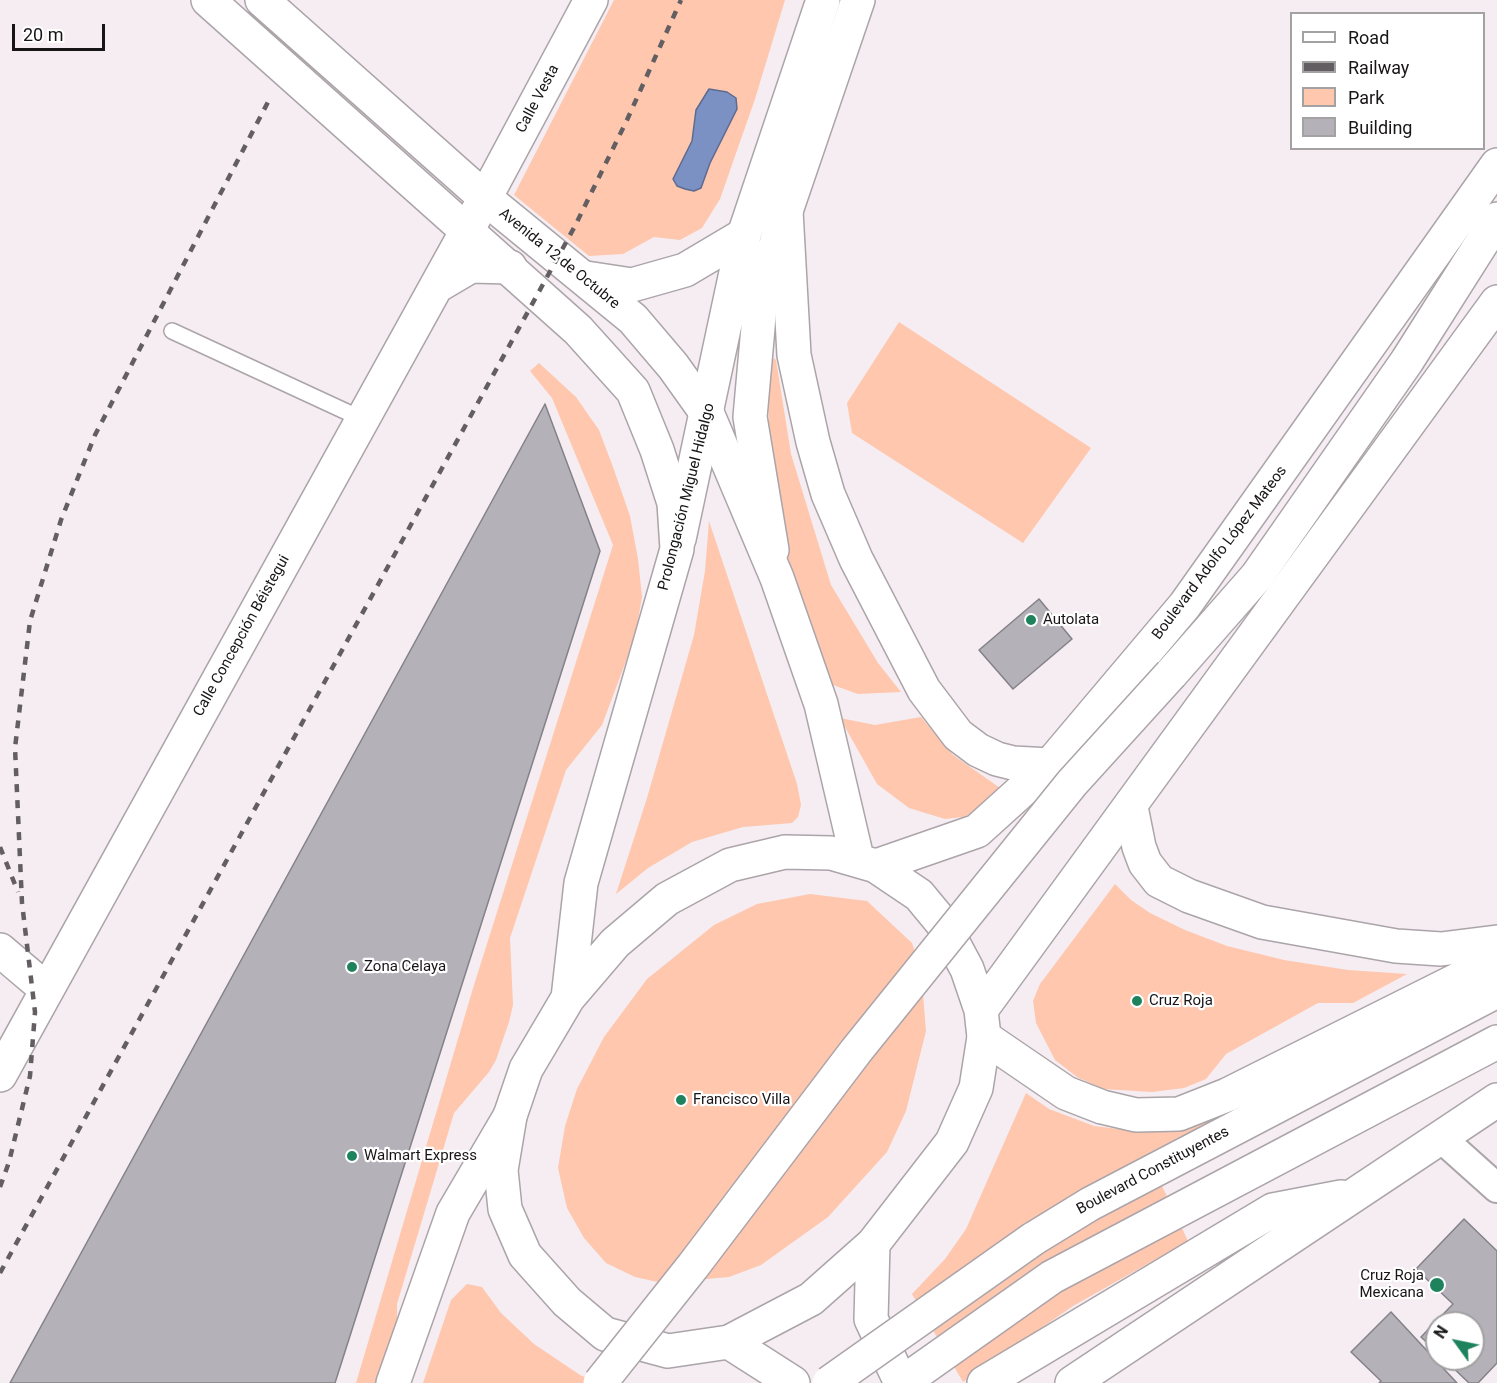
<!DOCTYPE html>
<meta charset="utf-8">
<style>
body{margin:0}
#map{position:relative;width:1497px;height:1383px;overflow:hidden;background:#f5edf2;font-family:Roboto,sans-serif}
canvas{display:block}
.legend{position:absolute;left:1290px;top:12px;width:195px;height:138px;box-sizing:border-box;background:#fff;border:2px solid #a3a1a2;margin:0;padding:8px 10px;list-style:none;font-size:18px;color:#181517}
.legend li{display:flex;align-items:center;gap:12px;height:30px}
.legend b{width:30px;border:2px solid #a3a1a2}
.north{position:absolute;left:1425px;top:1311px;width:60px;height:60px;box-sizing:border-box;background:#fff;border:2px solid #a3a1a2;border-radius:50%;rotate:303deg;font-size:16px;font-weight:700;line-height:24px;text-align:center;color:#181517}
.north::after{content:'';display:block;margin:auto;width:21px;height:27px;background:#1e835d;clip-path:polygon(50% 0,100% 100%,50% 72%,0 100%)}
.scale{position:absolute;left:12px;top:24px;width:93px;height:27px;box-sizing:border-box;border:3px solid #181517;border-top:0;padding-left:8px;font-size:18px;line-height:21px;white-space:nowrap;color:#181517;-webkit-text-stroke:4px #fff;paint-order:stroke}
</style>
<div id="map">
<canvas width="1497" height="1383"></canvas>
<ul class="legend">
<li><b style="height:8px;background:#fff"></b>Road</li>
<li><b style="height:8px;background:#635e61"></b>Railway</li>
<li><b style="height:16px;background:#fec7ae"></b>Park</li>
<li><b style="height:16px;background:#b4b1b9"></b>Building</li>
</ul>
<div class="north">N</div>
<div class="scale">20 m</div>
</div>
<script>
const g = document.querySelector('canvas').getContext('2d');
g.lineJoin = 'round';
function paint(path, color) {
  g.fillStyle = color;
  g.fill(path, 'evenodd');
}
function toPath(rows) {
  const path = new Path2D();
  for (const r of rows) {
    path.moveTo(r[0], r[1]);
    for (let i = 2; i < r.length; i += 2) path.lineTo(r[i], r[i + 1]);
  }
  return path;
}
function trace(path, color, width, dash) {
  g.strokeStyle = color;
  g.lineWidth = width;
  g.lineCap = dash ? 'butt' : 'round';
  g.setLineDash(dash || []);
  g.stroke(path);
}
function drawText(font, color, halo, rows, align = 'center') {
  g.font = font + ' Roboto,sans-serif';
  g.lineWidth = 4.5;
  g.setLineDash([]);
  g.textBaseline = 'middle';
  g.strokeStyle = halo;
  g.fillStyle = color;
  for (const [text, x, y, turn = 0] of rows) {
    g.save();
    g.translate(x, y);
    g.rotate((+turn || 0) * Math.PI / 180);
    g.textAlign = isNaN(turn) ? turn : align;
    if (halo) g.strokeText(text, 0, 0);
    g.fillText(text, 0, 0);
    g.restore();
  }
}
const green = toPath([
 [614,0,785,0,755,99,720,199,702,228,680,240,654,237,623,254,589,256,514,195],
 [899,322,1091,448,1023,543,852,433,847,403],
 [771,356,776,360,791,454,831,585,878,663,901,692,858,694,822,681,799,612,782,533,770,453,767,375],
 [539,363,576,397,599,430,613,467,630,516,638,559,642,597,635,637,602,725,566,770,510,938,513,1005,509,1022,496,1060,489,1072,454,1113,397,1304,397,1329,383,1383,356,1383,474,985,613,545,552,398,530,371],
 [709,521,797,784,801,805,798,817,792,823,743,827,692,842,648,868,616,894,647,798,694,635,705,571],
 [921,717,953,755,1003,790,986,807,963,817,945,819,909,808,877,784,840,718,875,725],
 [1115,884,1131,900,1150,913,1185,930,1227,946,1284,960,1348,970,1407,974,1353,1003,1318,1003,1226,1054,1206,1079,1184,1088,1152,1092,1103,1089,1077,1077,1055,1060,1036,1023,1033,1001,1040,984],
 [810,894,867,901,912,943,921,970,926,1031,906,1111,887,1152,828,1217,761,1265,729,1277,662,1283,635,1277,606,1263,584,1238,567,1208,558,1168,565,1126,577,1089,604,1037,647,979,714,925,757,904],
 [1026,1093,1049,1109,1094,1126,1144,1132,1181,1132,1220,1116,1147,1154,1188,1241,1073,1306,963,1382,912,1294,945,1259,966,1229],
 [467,1284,482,1287,501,1313,534,1344,580,1375,600,1383,423,1383,451,1300]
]);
const water = toPath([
 [709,89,727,92,736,98,737,109,710,163,701,188,694,191,685,189,677,186,673,179,692,141,696,110,709,89]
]);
const building = toPath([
 [545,404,600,551,335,1383,10,1383,545,404],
 [1039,599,1072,639,1013,689,979,650,1039,599],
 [1464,1219,1497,1251,1497,1363,1478,1383,1469,1383,1444,1359,1473,1359,1473,1323,1437,1323,1437,1352,1421,1337,1453,1304,1416,1269,1464,1219],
 [1391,1312,1457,1383,1379,1383,1381,1381,1351,1352,1391,1312]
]);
const lane = toPath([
 [172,331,362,419]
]);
const street = toPath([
 [1440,1137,1497,1188]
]);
const secondary = toPath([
 [586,278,632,285,685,270,744,235],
 [437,286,471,266,510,267],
 [679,539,744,235,823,0],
 [772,550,750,417,761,294,786,211,858,0],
 [0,950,46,989],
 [0,1075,485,198,591,0]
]);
const primary = toPath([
 [208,0,578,330,633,391,657,450,674,503,677,549,581,883,568,998],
 [262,0,485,198,633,319,673,366,708,415,777,578,821,704,857,858],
 [786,211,794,355,813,442,828,494,856,559,924,690,958,735,978,750,997,759,1013,763,1050,765],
 [785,852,831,853,876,866,919,895,943,924,967,969,981,1010,984,1037,976,1088,952,1142,873,1244,811,1299,729,1342,668,1351,605,1334,567,1302,525,1255,505,1209,501,1170,510,1116,526,1069,568,998,615,943,667,899,730,865,785,852],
 [876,866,977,831,1050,765,1185,605,1497,165],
 [981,1010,1497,302]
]);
const highway = toPath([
 [1171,674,1257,576,1407,361,1497,219],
 [1131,807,1139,847,1145,863,1159,881,1189,896,1262,922,1396,946,1441,949,1497,942],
 [984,1037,1066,1093,1102,1107,1136,1115,1179,1114,1227,1095,1497,960],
 [1033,1239,1090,1204,1497,991],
 [873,1244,871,1319,901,1383],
 [729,1342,793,1383],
 [393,1383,453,1213,510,1116],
 [902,1383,1052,1277,1497,1042],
 [984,1383,1273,1210,1341,1197],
 [1072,1383,1497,1100]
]);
const rail = toPath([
 [0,847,18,892],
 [0,1187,9,1162,30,1076,35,1012,22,903,15,748,30,621,61,520,95,435,268,102],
 [0,1273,575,226,627,120,681,0]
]);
const highwayBridge = toPath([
 [600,1383,693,1266,856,1051,1072,783,1171,674],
 [829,1383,1033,1239]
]);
const markers = [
 [1031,620,6,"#1e835d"],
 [352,967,6,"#1e835d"],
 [1137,1001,6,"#1e835d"],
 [681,1100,6,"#1e835d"],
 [352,1156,6,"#1e835d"],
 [1437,1285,8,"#1e835d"]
];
const streetNames = [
 ["Calle Vesta",538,99,-62],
 ["Avenida 12 de Octubre",559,259,39],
 ["Prolongación Miguel Hidalgo",687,497,-76],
 ["Boulevard Adolfo López Mateos",1220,553,-53],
 ["Calle Concepción Béistegui",242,636,-61],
 ["Boulevard Constituyentes",1153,1171,-28]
];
const poiNames = [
 ["Autolata",1043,620],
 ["Zona Celaya",364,967],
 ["Cruz Roja",1149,1001],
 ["Francisco Villa",693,1100],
 ["Walmart Express",364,1156],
 ["Cruz Roja",1424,1276,"right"],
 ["Mexicana",1424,1293,"right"]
];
paint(green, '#fec7ae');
paint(water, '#7b90c3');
trace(water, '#5d6b8f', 1.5);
paint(building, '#b4b1b9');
trace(building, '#848189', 1.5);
trace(lane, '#aba4a9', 18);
trace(street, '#aba4a9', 32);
trace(secondary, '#aba4a9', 36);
trace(primary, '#aba4a9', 36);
trace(highway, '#aba4a9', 36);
trace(lane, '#fff', 15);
trace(street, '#fff', 28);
trace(secondary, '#fff', 33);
trace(primary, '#fff', 33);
trace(highway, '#fff', 33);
trace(rail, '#635e61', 4.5, [8, 8]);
trace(highwayBridge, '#aba4a9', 36, []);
trace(highwayBridge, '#fff', 33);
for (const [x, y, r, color] of markers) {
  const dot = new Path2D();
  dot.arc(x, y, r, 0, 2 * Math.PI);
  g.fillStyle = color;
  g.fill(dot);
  trace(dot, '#fff', 2);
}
drawText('15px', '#181517', '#fff', streetNames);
drawText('15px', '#181517', '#fff', poiNames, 'left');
</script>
